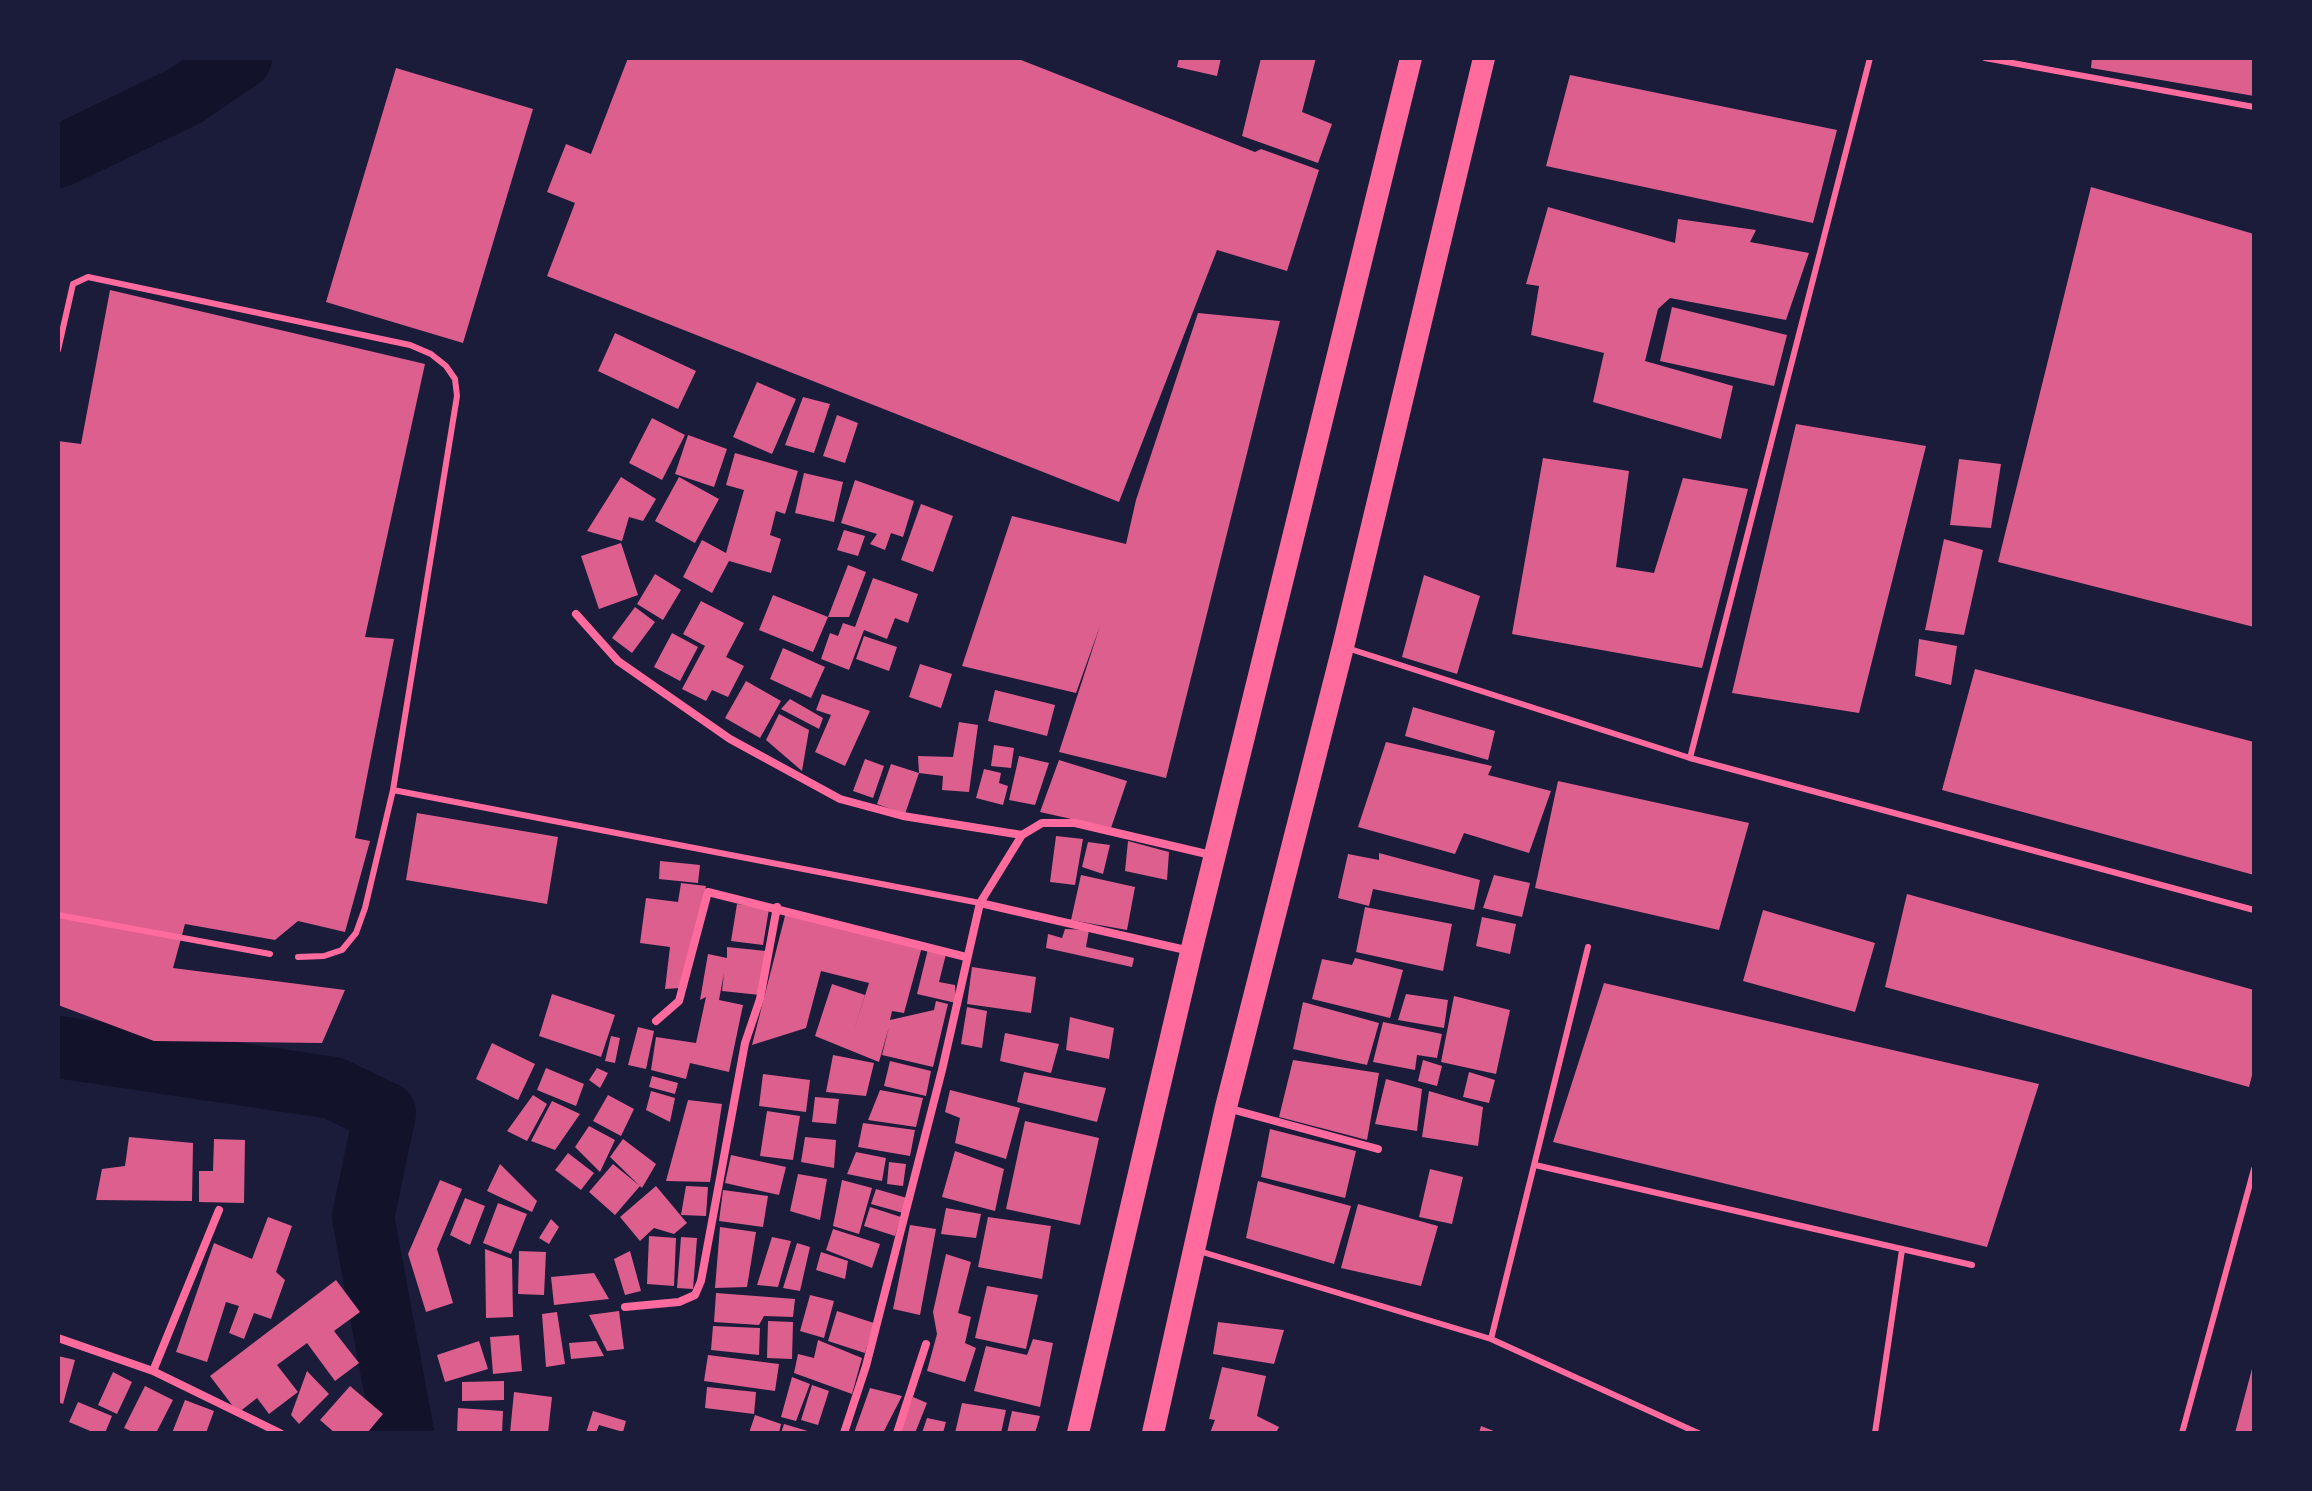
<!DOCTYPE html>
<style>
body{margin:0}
#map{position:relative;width:2312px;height:1491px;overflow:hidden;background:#1b1b3a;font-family:Montserrat,sans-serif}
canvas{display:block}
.frame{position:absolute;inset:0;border:60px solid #1b1b3a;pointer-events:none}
</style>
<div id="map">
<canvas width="2312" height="1491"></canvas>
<div class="frame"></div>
</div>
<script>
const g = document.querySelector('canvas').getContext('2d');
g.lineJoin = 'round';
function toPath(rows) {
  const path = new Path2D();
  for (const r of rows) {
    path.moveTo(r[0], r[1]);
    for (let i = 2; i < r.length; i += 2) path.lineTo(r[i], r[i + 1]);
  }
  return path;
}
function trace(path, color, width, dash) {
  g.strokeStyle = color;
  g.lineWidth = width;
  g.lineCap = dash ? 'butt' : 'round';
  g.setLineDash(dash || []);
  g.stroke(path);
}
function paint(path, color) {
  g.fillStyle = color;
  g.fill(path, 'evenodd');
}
const river = toPath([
 [58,157,185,96,241,58],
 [58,1047,333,1088,385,1113,363,1217,403,1433]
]);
const building = toPath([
 [628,58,1016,58,1255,152,1261,149,1319,170,1287,271,1217,250,1119,502,547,276,575,203,547,192,566,144,591,154],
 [1179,58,1221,58,1217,76,1177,67],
 [1261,58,1316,58,1302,112,1332,124,1318,163,1242,136],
 [2092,58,2254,58,2254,96,2091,68],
 [396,68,533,109,463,343,326,302],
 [1570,75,1837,130,1813,223,1546,166],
 [2091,187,2254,234,2254,627,1998,562],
 [1548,207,1675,243,1678,219,1756,230,1750,242,1809,253,1786,320,1670,298,1658,309,1645,361,1733,386,1721,439,1593,402,1604,353,1531,335,1539,286,1526,284],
 [110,290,425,364,365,637,394,639,355,838,370,841,345,932,298,921,275,940,185,924,173,968,345,990,322,1043,154,1041,58,1005,58,441,81,444],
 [1672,307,1787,335,1774,386,1660,361],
 [1198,313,1280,321,1166,778,1059,752,1100,626,1076,693,962,666,1012,516,1126,544,1136,500],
 [615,333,696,371,678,409,598,371],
 [757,382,796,399,772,454,733,437],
 [803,397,830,404,814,453,785,445],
 [837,415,858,423,845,463,823,456],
 [652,418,685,435,662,480,629,463],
 [1796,424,1926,446,1859,713,1732,693],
 [688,435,727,449,714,487,675,474],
 [735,453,798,471,785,514,776,511,770,535,781,539,771,573,729,561,712,593,683,577,702,540,726,553,744,490,726,485],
 [1543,458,1629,471,1616,567,1654,573,1683,478,1748,489,1702,668,1512,634],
 [1959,459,2001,464,1991,528,1950,525],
 [804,473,843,482,834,522,795,513],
 [621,477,656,499,643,521,629,517,622,541,587,531],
 [679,477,719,499,695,543,655,521],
 [855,480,914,501,903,537,891,533,885,550,870,544,877,534,841,523],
 [921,504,953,516,933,572,901,560],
 [844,530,865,536,858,556,837,550],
 [1944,539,1983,550,1964,635,1925,630],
 [621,543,638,595,599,609,581,556],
 [848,565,866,572,849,617,828,617],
 [655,574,681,590,663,620,637,604],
 [1424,575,1480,596,1457,674,1402,657],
 [873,578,918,594,908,623,895,618,887,639,864,630,849,670,821,659,830,633,838,636,843,623,855,627],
 [773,595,828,617,813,652,759,630],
 [701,601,744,623,726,657,744,666,728,697,712,690,706,701,682,689,705,646,683,634],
 [635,607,655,622,632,653,612,638],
 [672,633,698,647,680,681,654,667],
 [864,636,897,647,889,671,856,659],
 [1919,639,1957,646,1951,685,1915,676],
 [783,648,825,667,811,698,770,679],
 [920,664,952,674,941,708,909,697],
 [1975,669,2254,742,2254,875,1942,790],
 [746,681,781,701,760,738,725,718],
 [995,690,1055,705,1047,736,988,721],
 [822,694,870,711,845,766,815,752,831,715,816,710],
 [790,699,823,718,819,729,781,709],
 [1413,707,1495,731,1488,760,1405,736],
 [779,714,809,730,802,771,766,740],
 [959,722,978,725,969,792,942,790,943,776,919,773,918,756,953,757],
 [1386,742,1492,766,1488,775,1551,791,1529,853,1464,833,1455,854,1358,827],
 [994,745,1014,748,1011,768,991,766],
 [1019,756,1049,763,1035,805,1009,800],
 [865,759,884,766,873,798,853,791],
 [1059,760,1127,781,1111,828,1040,812],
 [891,764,919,773,905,814,877,804],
 [984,769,1001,773,999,783,1008,786,1003,805,976,798],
 [1558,781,1749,823,1719,930,1535,888],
 [417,813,558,837,547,904,406,880],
 [1056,836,1083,839,1075,885,1050,882],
 [1128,841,1169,852,1167,880,1125,871],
 [1088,842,1110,845,1103,874,1082,867],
 [1379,853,1480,880,1474,910,1373,889,1369,906,1338,898,1348,854,1379,860],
 [660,861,700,865,698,883,659,879],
 [1081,875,1135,887,1127,930,1071,920],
 [1494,875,1530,883,1522,917,1483,908],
 [681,883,706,886,681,988,665,989,670,947,640,943,646,898,678,902],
 [1907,894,2254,990,2254,1068,2249,1087,1885,987],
 [737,904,769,909,763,945,731,941],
 [1365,907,1452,924,1443,971,1356,952],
 [787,908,923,943,904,1013,892,1011,890,1020,934,1010,936,1001,948,1004,933,1067,882,1055,889,1027,879,1062,815,1036,832,984,865,995,853,1033,869,983,821,971,806,1028,752,1045],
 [1763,910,1875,943,1855,1012,1743,981],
 [1482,917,1516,924,1510,954,1476,946],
 [1065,929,1089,930,1086,947,1134,958,1132,967,1046,948,1048,934,1062,938],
 [727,947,766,951,760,995,722,991,724,973,719,1000,743,1005,729,1072,690,1063,686,1079,651,1070,656,1037,696,1043,706,997,700,1000,708,954,727,958],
 [928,949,946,954,939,982,955,985,956,1003,917,994],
 [1355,958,1403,970,1390,1018,1312,999,1322,959,1352,965],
 [972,967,1036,977,1031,1013,967,1004],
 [1604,983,2039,1084,1987,1247,1553,1142],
 [552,994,615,1015,601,1057,539,1036],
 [1406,994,1448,1000,1444,1028,1398,1020],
 [1454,996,1510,1010,1496,1074,1441,1062],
 [1303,1002,1379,1023,1367,1065,1293,1049],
 [967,1007,987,1011,982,1048,961,1044],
 [1070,1017,1114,1028,1109,1059,1066,1050],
 [1383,1022,1442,1034,1437,1058,1417,1055,1415,1070,1373,1062],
 [638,1027,654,1031,646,1069,628,1065],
 [1005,1033,1059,1044,1051,1073,1000,1061],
 [611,1036,620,1038,615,1063,605,1061],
 [492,1043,535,1064,518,1100,476,1079],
 [833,1055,874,1063,866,1096,826,1092],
 [1293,1060,1379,1073,1367,1140,1279,1117],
 [1423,1060,1442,1066,1437,1086,1418,1081],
 [890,1061,931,1071,926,1096,884,1086],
 [546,1068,584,1084,576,1106,537,1090],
 [597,1068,608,1073,600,1088,589,1080],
 [1024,1072,1106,1088,1097,1122,1017,1102],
 [1469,1072,1495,1080,1489,1103,1463,1097],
 [763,1074,810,1080,806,1112,759,1106],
 [652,1076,678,1083,675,1094,649,1087],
 [1386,1079,1422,1089,1417,1131,1375,1124],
 [880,1090,923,1098,916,1127,868,1120],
 [950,1090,1020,1108,1006,1159,955,1143,960,1118,945,1112],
 [651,1091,675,1098,670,1122,646,1110],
 [1429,1091,1483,1107,1478,1146,1422,1137],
 [533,1095,547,1104,527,1141,507,1131],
 [608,1095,634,1109,621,1136,593,1121],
 [815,1097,839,1099,836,1124,812,1122],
 [688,1100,722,1104,710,1182,666,1181],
 [552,1101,580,1114,555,1150,531,1141],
 [767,1111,800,1116,793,1160,760,1156],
 [1025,1121,1099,1138,1080,1225,1006,1209],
 [863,1123,915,1130,910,1156,858,1147],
 [589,1126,615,1140,600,1172,575,1147],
 [1270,1129,1356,1151,1345,1198,1261,1177],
 [129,1137,193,1143,192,1201,96,1200,102,1169,125,1166],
 [805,1137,836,1140,834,1168,801,1162],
 [214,1139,245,1140,244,1203,199,1202,199,1171,213,1171],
 [623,1139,656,1164,642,1188,610,1157],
 [955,1151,1004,1169,995,1211,942,1197],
 [856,1152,886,1158,882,1181,847,1174],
 [568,1153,594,1173,581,1190,555,1170],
 [731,1155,786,1167,779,1195,725,1183],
 [889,1162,906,1164,903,1186,887,1184],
 [500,1164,537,1201,532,1212,487,1191],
 [613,1164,640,1186,615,1215,589,1192],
 [1430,1169,1463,1177,1452,1224,1419,1217],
 [798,1174,827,1179,820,1220,790,1211],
 [440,1180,462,1189,437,1249,453,1303,426,1312,408,1254],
 [842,1180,872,1188,859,1234,833,1226],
 [1258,1181,1351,1206,1334,1264,1246,1238],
 [656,1186,687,1223,674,1234,654,1228,640,1241,620,1217],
 [686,1186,708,1187,706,1216,681,1215],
 [876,1189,907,1198,903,1213,871,1204],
 [723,1190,768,1196,763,1227,719,1221],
 [465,1198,485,1206,470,1245,450,1235],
 [498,1203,527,1214,511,1254,483,1243],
 [1358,1204,1438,1226,1421,1286,1341,1268],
 [870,1207,901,1217,895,1236,864,1226],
 [946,1208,981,1214,976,1238,941,1234],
 [268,1217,292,1226,276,1272,285,1280,271,1319,254,1313,244,1339,229,1333,239,1306,226,1302,207,1362,176,1352,214,1243,252,1259],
 [988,1217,1051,1226,1042,1279,978,1267],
 [551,1219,559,1227,549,1244,539,1238],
 [910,1225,936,1229,920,1315,893,1309],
 [720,1227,756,1232,747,1287,715,1288],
 [833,1229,880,1244,872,1268,826,1250],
 [649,1236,676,1238,674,1286,647,1284],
 [681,1237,697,1238,693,1289,677,1288],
 [772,1237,791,1241,778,1287,757,1285],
 [797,1243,810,1247,800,1291,783,1288],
 [485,1249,512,1259,513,1317,486,1318],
 [519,1251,546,1252,544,1295,518,1294],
 [630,1251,641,1291,625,1295,614,1259],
 [821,1252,848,1261,845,1279,816,1270],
 [946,1254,971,1262,958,1313,971,1317,965,1343,976,1348,965,1382,927,1371,937,1334,933,1312],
 [594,1273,609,1299,554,1305,551,1277],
 [336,1280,360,1312,334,1331,359,1363,335,1381,307,1343,277,1365,298,1392,269,1414,257,1398,238,1413,210,1376],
 [987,1286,1038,1295,1026,1349,975,1338],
 [716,1293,795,1299,793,1317,764,1316,759,1325,714,1322],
 [810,1295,834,1301,824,1338,800,1331],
 [619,1311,624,1349,607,1351,589,1315],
 [837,1311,874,1323,865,1353,828,1341],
 [557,1312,565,1364,546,1367,542,1314],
 [768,1321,793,1322,792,1359,767,1358],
 [1218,1322,1284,1330,1274,1364,1213,1354],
 [713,1326,760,1328,759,1355,711,1350],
 [519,1335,522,1371,493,1374,490,1337],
 [1033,1339,1053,1343,1040,1407,974,1391,986,1346,1027,1355],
 [818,1340,862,1358,852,1394,794,1373,798,1354,814,1358],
 [479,1341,488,1369,445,1382,437,1355],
 [596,1341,604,1356,571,1359,569,1343],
 [708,1355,779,1364,775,1391,704,1381],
 [58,1356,75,1360,63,1404,58,1402],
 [2253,1365,2254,1433,2235,1433],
 [1222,1367,1266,1376,1257,1416,1279,1427,1276,1433,1210,1433,1215,1420,1209,1419],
 [307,1371,329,1394,299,1424,291,1415],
 [113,1372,132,1382,117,1414,98,1405],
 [792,1377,810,1384,796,1421,781,1417],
 [504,1381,504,1400,462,1401,462,1382],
 [812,1385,829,1391,818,1425,801,1420],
 [145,1386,173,1400,156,1433,135,1433,124,1428],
 [350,1386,383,1414,367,1433,335,1433,320,1420],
 [707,1387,756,1392,754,1414,705,1408],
 [870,1388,902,1396,883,1433,854,1433],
 [514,1392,552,1397,548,1433,510,1433],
 [913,1397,927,1403,915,1433,899,1433],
 [185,1400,214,1411,206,1433,172,1433],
 [78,1402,112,1416,105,1433,95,1433,69,1422],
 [962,1403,1006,1410,1001,1433,955,1433],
 [458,1408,503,1411,502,1433,457,1433],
 [593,1411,626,1421,623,1432,599,1425,596,1433,586,1433],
 [1012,1411,1040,1416,1035,1433,1007,1433],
 [755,1415,781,1424,779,1433,749,1433],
 [927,1418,946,1422,943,1433,922,1433],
 [784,1424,811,1432,811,1433,781,1433],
 [1481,1426,1499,1433,1479,1433]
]);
const service = toPath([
 [1985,58,2254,107],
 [58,350,73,284,88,277,410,345,431,354,446,366,455,379,457,396,393,790,365,908,356,933,342,950,324,956,298,957],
 [1347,648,1690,758,2254,910],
 [1690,758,1870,58],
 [393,790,980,903],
 [58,915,270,954],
 [1535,1165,1972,1265],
 [1199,1251,1491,1339,1698,1433],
 [1491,1339,1588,947],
 [1875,1433,1902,1250],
 [2182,1433,2254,1169]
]);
const minor = toPath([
 [576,614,618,661,730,739,840,799,903,816,1022,835],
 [980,903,1190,951],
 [656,1021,679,1001,708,892,966,957],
 [1227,1108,1378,1149],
 [625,1307,679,1302,695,1295,701,1281,745,1043,760,999,777,907],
 [58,1338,153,1371,280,1433],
 [153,1371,219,1210],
 [844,1433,866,1366,942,1070,980,903,1022,835,1042,823,1075,823,1211,855],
 [897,1433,926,1344]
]);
const trunk = toPath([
 [1078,1433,1191,952,1411,58],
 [1153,1433,1226,1107,1343,647,1484,58]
]);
trace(river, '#12122b', 62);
paint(building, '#dd5f8e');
trace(service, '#ff6b9d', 6);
trace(minor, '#ff6b9d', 8);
trace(trunk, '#ff6b9d', 22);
</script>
